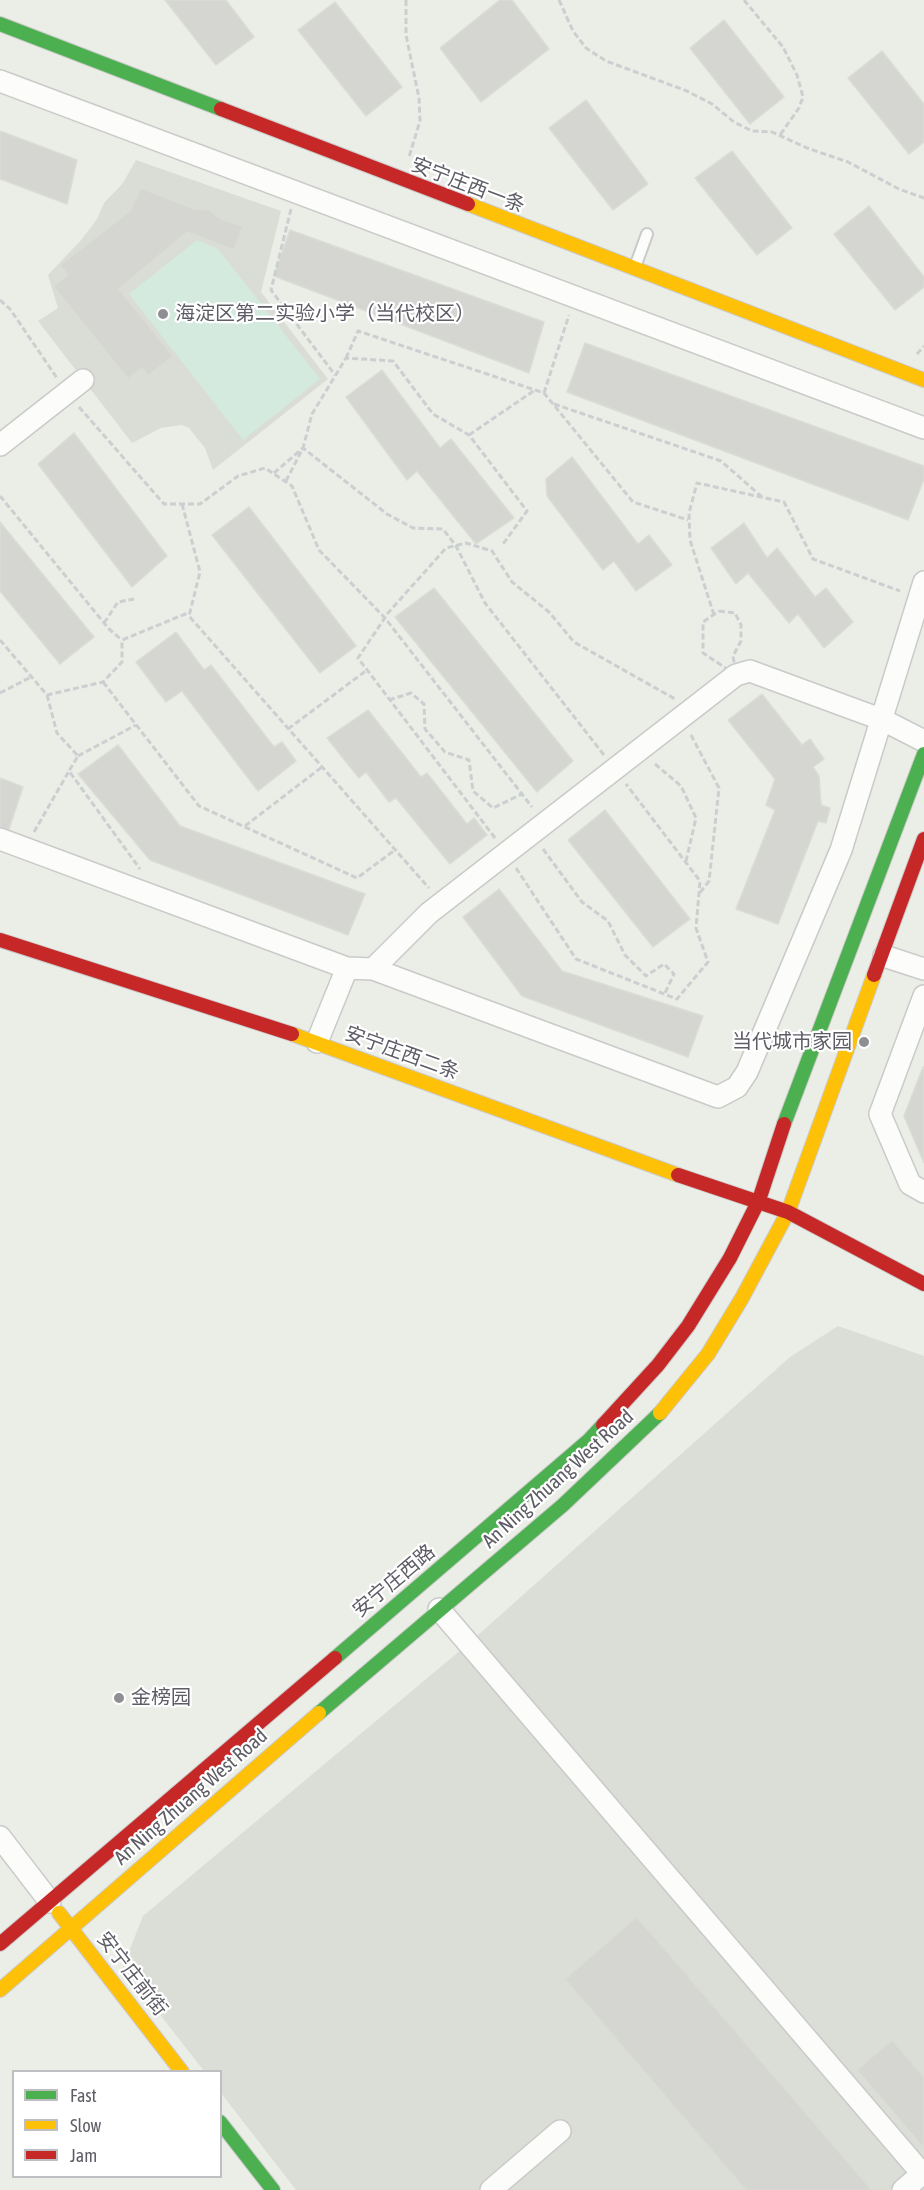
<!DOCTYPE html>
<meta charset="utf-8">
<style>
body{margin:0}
#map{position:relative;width:924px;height:2190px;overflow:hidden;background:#ebede7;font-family:"Asap Condensed",sans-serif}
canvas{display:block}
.legend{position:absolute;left:12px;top:2070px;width:210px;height:108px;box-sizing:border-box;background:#fff;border:2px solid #bfbec2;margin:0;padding:8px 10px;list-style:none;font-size:18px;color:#5e5d66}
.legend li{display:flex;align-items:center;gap:12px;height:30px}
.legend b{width:30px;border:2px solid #bfbec2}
</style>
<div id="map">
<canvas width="924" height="2190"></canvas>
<ul class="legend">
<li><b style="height:8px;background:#4caf50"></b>Fast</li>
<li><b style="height:8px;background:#ffc107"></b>Slow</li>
<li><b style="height:8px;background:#c62828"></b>Jam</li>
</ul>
</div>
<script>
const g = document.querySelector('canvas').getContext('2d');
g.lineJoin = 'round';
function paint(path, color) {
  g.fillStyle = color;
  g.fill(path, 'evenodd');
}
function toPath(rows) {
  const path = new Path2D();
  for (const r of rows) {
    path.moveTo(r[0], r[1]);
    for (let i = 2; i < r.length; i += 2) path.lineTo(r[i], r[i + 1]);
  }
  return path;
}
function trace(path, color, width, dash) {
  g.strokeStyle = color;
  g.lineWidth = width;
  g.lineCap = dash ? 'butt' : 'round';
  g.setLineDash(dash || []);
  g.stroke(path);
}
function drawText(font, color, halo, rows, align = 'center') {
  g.font = font + ' "Asap Condensed","Noto Sans SC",sans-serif';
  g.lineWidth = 4.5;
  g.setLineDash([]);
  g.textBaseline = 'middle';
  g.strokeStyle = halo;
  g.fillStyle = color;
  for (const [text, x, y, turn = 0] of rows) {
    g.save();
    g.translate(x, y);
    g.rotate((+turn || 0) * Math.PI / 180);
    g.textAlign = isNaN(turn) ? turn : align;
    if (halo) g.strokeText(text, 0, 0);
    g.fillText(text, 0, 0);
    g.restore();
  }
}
const industrial = toPath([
 [838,1326,924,1356,924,2190,296,2190,221,2093,220,2072,204,2071,123,1967,143,1916,468,1644,790,1357]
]);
const education = toPath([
 [136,160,281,211,261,292,328,379,213,470,205,448,189,428,182,425,161,428,132,443,38,321,58,308,48,275,82,239,97,219,104,203,123,183]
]);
const green = toPath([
 [197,240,218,249,320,379,243,440,129,294]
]);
const building = toPath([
 [165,0,226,0,254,37,216,65,165,0],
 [500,0,512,0,549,49,481,102,440,48,500,0],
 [335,2,402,87,366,116,298,30,335,2],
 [724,20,784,97,750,124,690,48,724,20],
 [882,51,924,104,924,142,909,154,848,78,882,51],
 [586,100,648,184,613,210,549,128,586,100],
 [0,131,77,160,67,204,0,179,0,131],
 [732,151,792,228,757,255,695,178,732,151],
 [141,188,194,209,209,210,221,219,243,226,234,250,187,232,119,289,173,356,148,376,142,368,128,379,53,286,68,275,60,265,130,211,141,188],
 [869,206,924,277,924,287,895,310,834,234,869,206],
 [290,230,544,322,529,373,274,276,290,230],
 [585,343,924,466,924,479,908,520,567,392,585,343],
 [382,370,440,448,451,439,514,518,476,544,417,471,407,480,346,397,382,370],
 [74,433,167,556,132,587,38,464,74,433],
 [572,457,638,544,649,535,672,565,636,591,614,561,603,570,547,496,546,479,572,457],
 [249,507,356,646,320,673,212,535,249,507],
 [0,522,94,637,60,664,0,591,0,522],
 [744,523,767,558,777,548,815,597,826,588,853,622,824,648,798,614,789,623,748,573,736,584,711,548,744,523],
 [434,588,573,761,537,792,395,617,434,588],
 [176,632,204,670,211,665,274,747,282,742,296,761,258,791,182,691,166,702,136,662,176,632],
 [762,694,802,745,810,739,824,759,813,767,819,776,821,805,830,808,826,823,818,821,778,924,736,909,775,810,766,805,775,779,728,720,762,694],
 [368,710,421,777,427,773,467,824,474,818,487,835,450,864,396,798,389,802,366,772,359,778,327,738,368,710],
 [118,745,180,826,365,894,348,935,150,860,78,774,118,745],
 [0,778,23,787,9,829,0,827,0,778],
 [605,810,690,919,653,947,568,840,605,810],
 [499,889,562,971,703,1016,688,1057,522,996,463,917,499,889],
 [923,1067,924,1067,924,1163,904,1116,923,1067],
 [637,1917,747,2045,872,2190,746,2190,565,1979,637,1917],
 [892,2040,924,2077,924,2148,857,2070,892,2040]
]);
const path = toPath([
 [406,0,406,35,419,98,420,121,409,157],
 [559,0,573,31,586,48,606,61,687,91,712,104,734,122,752,131,772,132,807,148,848,162,899,189,924,198],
 [744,0,783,47,797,75,803,97,799,108,780,135],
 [291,209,271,290,335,375],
 [0,300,10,309,57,378],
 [917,354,924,346],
 [346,358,358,331,544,393,633,502,688,520],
 [544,393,569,315],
 [554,404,721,461,762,497],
 [79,407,164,504,200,504,238,476,265,468,292,486,319,550,385,618,532,807],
 [469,435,535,390],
 [274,473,303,448,387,514,413,528,443,529,456,546,485,603,604,755],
 [286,481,303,448,312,414,346,358,393,361,433,414,469,435,527,511,503,544],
 [0,496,109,629,122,640],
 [182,504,200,572,189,616,429,888],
 [719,611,735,613,741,625,741,641,733,656,736,675,703,653,703,622,719,611],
 [714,615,690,540,689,513,697,483,784,502,813,559,900,591],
 [104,623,118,602,134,599],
 [0,640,47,695,103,682,122,662,122,640,190,612],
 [103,682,199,806,357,878,395,850],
 [0,693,31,677],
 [47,695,57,733,78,756,69,771,140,869],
 [389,700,411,693,424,704,425,729,445,752,469,760,473,791,493,808,522,794],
 [288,729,367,670],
 [691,735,719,788,709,881,699,894],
 [78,756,136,725],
 [655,764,681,786,696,818,686,861],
 [245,826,322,767],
 [34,832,69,771],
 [495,838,358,658,388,613,446,548,466,543,492,551,512,582,549,612,574,642,675,699],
 [543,849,582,902,608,921,625,955,646,976,664,964,674,974,665,993],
 [516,868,576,959,677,999,708,962,696,928,700,881,626,784]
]);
const lane = toPath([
 [635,267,647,234]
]);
const street = toPath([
 [0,81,924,428],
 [0,445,83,380],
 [0,839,347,968,373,969,718,1097,737,1087,747,1072,841,850,924,582],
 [884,956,924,969],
 [373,969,429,913,736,675,750,671,883,720,924,741],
 [924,996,880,1114,910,1184,924,1192],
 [317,1042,347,968],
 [439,1609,924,2176],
 [0,1837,50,1902],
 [491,2190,560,2131],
 [903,2190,922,2174]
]);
const fast = toPath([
 [0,24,221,109],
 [784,1124,924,754],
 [335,1658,589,1440,603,1425],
 [319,1713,563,1505,660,1413],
 [220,2122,273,2190]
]);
const slow = toPath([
 [468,204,924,380],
 [292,1034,678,1175],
 [660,1413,708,1354,742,1298,788,1212,874,975],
 [59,1913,182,2072],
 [0,1990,319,1713]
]);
const jam = toPath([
 [221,109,468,204],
 [0,940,292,1034],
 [874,975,924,839],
 [678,1175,788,1212,924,1284],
 [603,1425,658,1365,688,1326,730,1258,759,1200,784,1124],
 [0,1944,335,1658]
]);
const markers = [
 [163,314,6,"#8f8f93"],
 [864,1042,6,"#8f8f93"],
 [119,1698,6,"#8f8f93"]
];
const streetNames = [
 ["安宁庄西一条",468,185,21],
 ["安宁庄西二条",402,1053,20],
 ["An Ning Zhuang West Road",558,1479,-42],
 ["安宁庄西路",394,1581,-40],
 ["An Ning Zhuang West Road",191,1797,-41],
 ["安宁庄前街",132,1974,52]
];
const poiNames = [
 ["海淀区第二实验小学（当代校区）",175,314],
 ["当代城市家园",852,1042,"right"],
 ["金榜园",131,1698]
];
paint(industrial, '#dbddd7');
paint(education, '#daddd5');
paint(green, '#d4eade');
paint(building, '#d5d6d2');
trace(building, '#dadcd6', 1.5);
trace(lane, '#cacac9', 14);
trace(street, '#cacac9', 24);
trace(fast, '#cbcaca', 16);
trace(slow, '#cbcaca', 16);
trace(jam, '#cbcaca', 16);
trace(path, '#cbcfd0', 3, [6, 3]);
trace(lane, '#fcfcfb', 10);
trace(street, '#fcfcfb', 21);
trace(fast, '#4caf50', 14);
trace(slow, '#ffc107', 14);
trace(jam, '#c62828', 14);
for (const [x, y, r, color] of markers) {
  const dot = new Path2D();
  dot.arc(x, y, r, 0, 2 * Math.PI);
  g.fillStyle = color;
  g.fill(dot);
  trace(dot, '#fff', 2);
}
drawText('20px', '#5e5d66', '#fff', streetNames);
drawText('20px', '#5e5d66', '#fff', poiNames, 'left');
</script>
